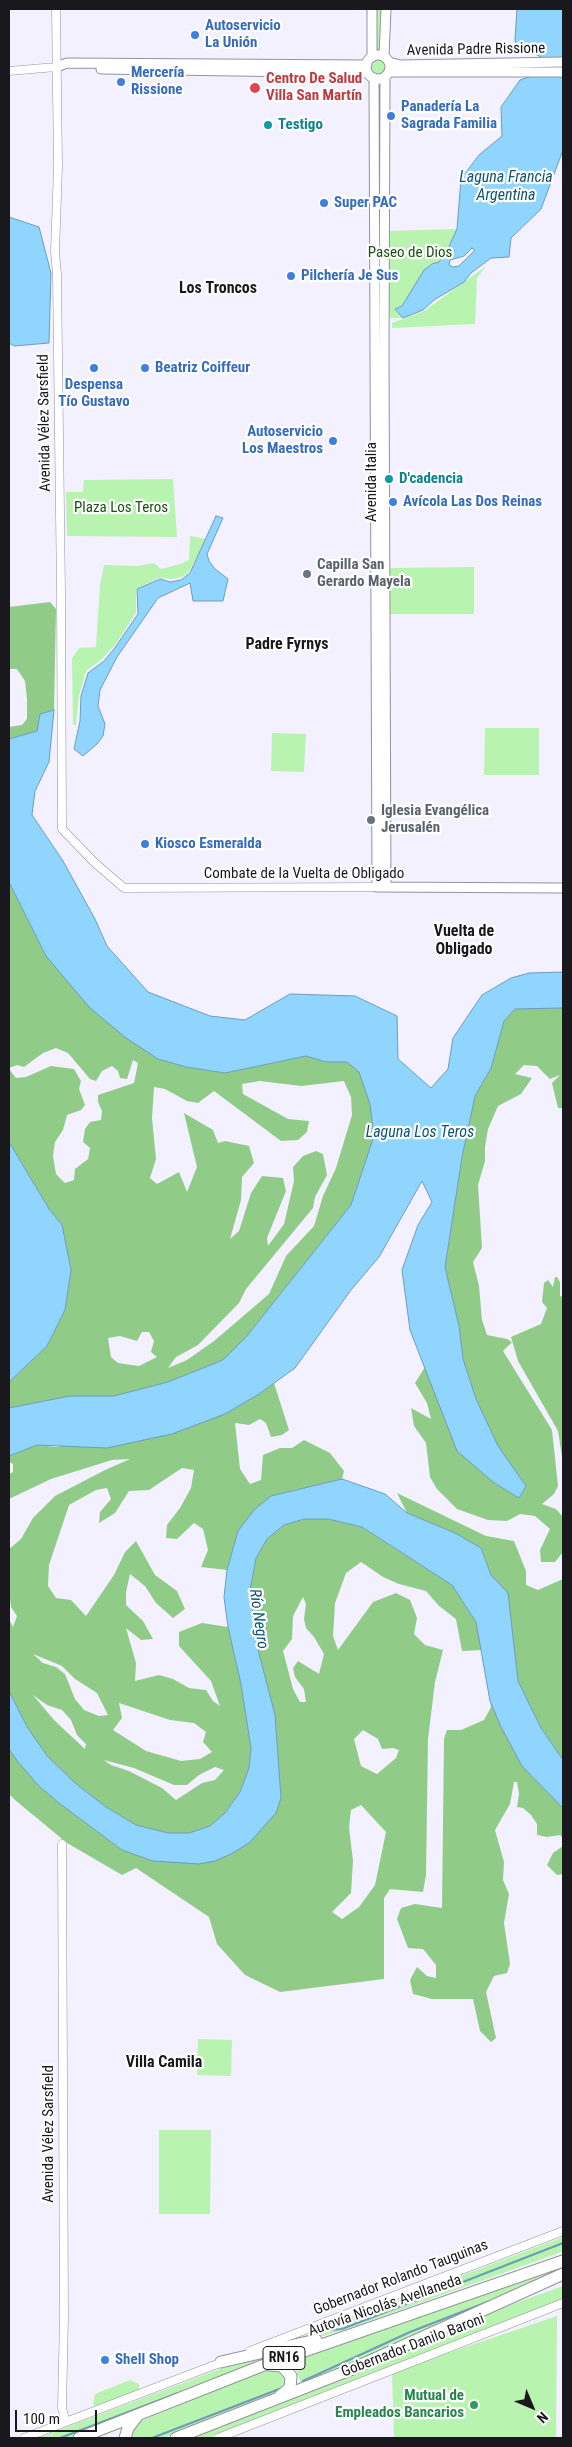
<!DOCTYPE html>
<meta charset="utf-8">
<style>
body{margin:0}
#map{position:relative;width:572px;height:2447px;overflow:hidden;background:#f3f1ff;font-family:"Roboto Condensed",sans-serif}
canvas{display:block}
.frame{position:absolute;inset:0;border:10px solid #19181d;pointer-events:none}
.north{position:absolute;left:507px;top:2382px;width:50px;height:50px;-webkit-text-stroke:4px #fff;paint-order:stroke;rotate:135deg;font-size:14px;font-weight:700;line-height:20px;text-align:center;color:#19181d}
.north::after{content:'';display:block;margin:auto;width:18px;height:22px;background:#19181d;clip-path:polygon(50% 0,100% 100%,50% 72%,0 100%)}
.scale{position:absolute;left:15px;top:2410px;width:82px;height:22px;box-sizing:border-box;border:2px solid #19181d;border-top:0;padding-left:6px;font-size:15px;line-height:18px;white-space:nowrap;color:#19181d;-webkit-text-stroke:4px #fff;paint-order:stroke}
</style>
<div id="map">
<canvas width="572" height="2447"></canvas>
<div class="frame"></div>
<div class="north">N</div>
<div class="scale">100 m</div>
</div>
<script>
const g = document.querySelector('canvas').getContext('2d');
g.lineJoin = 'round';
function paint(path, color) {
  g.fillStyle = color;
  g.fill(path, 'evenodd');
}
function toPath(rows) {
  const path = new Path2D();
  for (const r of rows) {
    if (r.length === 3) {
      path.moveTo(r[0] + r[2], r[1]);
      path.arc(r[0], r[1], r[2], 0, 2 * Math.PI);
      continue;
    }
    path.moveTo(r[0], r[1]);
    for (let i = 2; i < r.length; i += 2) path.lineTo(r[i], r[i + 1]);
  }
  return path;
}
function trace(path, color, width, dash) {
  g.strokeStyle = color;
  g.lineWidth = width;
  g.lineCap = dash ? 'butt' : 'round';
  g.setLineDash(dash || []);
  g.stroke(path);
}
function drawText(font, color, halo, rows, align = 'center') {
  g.font = font + ' "Roboto Condensed",sans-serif';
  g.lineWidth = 4.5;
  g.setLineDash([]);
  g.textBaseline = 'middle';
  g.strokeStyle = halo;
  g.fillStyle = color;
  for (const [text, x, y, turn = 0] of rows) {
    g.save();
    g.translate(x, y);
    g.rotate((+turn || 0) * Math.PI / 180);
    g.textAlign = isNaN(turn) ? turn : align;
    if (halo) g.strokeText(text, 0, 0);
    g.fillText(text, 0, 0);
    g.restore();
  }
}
const green = toPath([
 [376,9,382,9,382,50,376,50],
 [378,68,8],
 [457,229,446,253,439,262,432,264,424,270,402,306,395,308,403,318,388,318,387,231],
 [486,266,477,278,475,324,392,328,392,323,424,311],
 [173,479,177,537,67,536,66,492,83,492,84,480],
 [190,536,206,539,189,572,182,577,172,579,158,578,136,589,136,613,115,645,101,660,86,671,79,696,76,725,73,725,72,658,79,648,96,647,100,585,104,565,137,566,154,563,161,569,180,564,189,560],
 [474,567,474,614,389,614,389,568],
 [485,728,539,728,539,775,484,775],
 [272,733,306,734,304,772,271,771],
 [198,2039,232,2040,231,2076,197,2075],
 [159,2130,211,2130,210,2214,159,2214],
 [563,2237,563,2251,559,2253,347,2329,244,2359],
 [563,2268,350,2366,301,2383,296,2370,287,2362],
 [563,2286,563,2300,209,2438,190,2438,333,2383,485,2314],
 [557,2316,556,2438,394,2438,392,2372],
 [290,2352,71,2438,38,2438,220,2369],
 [272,2367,277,2367,288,2379,283,2389,163,2438,128,2438,134,2424],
 [130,2380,139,2384,139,2391,96,2407,93,2404,95,2394]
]);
const forest = toPath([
 [50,602,56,609,54,710,40,714,38,731,9,739,9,727,22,725,27,719,27,699,25,681,17,669,9,669,9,607],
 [9,882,46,956,158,1059,186,1067,225,1073,306,1056,326,1062,347,1062,359,1071,370,1104,374,1136,351,1205,247,1336,223,1360,168,1382,114,1396,70,1396,9,1408,9,1382,47,1346,65,1310,71,1270,62,1225,49,1209,9,1142,9,1069,16,1078,26,1077,51,1066,74,1069,81,1081,79,1089,85,1105,81,1110,67,1115,63,1130,55,1142,53,1156,56,1174,65,1183,74,1180,75,1169,88,1159,90,1148,83,1142,85,1129,90,1122,101,1120,102,1111,98,1102,98,1095,134,1083,138,1063,133,1060,127,1079,120,1078,118,1071,112,1066,102,1071,96,1081,90,1079,68,1053,56,1048,43,1053,24,1067,17,1065,9,1068],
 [260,1081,301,1086,344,1081,351,1097,352,1115,336,1168,323,1196,314,1226,286,1256,269,1294,214,1341,187,1360,168,1368,176,1357,198,1345,239,1303,246,1289,313,1208,315,1197,327,1175,323,1154,316,1151,303,1156,293,1167,294,1181,284,1224,268,1246,267,1238,286,1191,283,1178,262,1176,251,1193,239,1231,230,1239,241,1200,242,1177,254,1163,249,1146,225,1141,218,1143,213,1130,184,1113,197,1167,187,1192,179,1172,157,1184,150,1178,156,1159,152,1118,154,1087,165,1089,187,1101,198,1103,214,1091,281,1141,298,1140,307,1132,309,1121,288,1119,243,1094,242,1084],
 [142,1332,149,1332,154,1341,151,1352,157,1357,139,1366,118,1363,111,1357,108,1338,120,1336,137,1341],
 [553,1006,563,1008,563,1108,558,1108,552,1083,560,1075,550,1079,537,1066,524,1065,515,1074,532,1078,521,1094,498,1106,488,1129,485,1147,485,1161,478,1185,482,1248,473,1262,479,1286,482,1320,487,1335,507,1339,512,1342,503,1351,552,1430,558,1486,554,1494,542,1504,556,1509,563,1517,563,1552,555,1562,541,1562,540,1550,550,1529,535,1516,520,1514,507,1521,488,1520,457,1509,437,1489,430,1477,426,1443,414,1426,411,1408,431,1419,427,1403,415,1383,425,1367,438,1401,493,1482,519,1498,526,1486,498,1446,476,1399,463,1359,459,1326,445,1267,462,1157,475,1096,491,1068,504,1021,515,1009],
 [555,1277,557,1277,560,1282,560,1296,563,1297,563,1463,558,1431,518,1361,511,1337,541,1324,547,1308,542,1302,544,1283,548,1280,553,1287],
 [274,1383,289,1430,282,1435,271,1437,266,1423,260,1419,249,1425,235,1423,240,1469,250,1484,261,1480,263,1455,280,1448,292,1448,304,1440,330,1453,344,1471,342,1479,271,1496,238,1531,227,1570,201,1567,208,1550,203,1529,194,1523,177,1539,166,1538,167,1525,180,1508,191,1488,194,1470,182,1468,149,1490,129,1491,115,1513,99,1523,100,1512,111,1499,107,1488,96,1490,69,1505,49,1565,48,1586,56,1598,71,1600,86,1616,114,1575,125,1552,136,1541,155,1575,177,1591,185,1609,173,1618,156,1603,145,1586,130,1574,126,1592,126,1605,143,1621,153,1639,141,1640,126,1628,136,1663,135,1681,159,1675,173,1679,189,1688,206,1690,213,1701,220,1706,211,1681,179,1646,179,1632,202,1623,228,1627,241,1684,251,1748,249,1768,240,1792,225,1813,210,1826,189,1833,168,1833,136,1825,106,1807,75,1783,48,1757,27,1727,9,1691,9,1619,13,1627,17,1616,11,1607,9,1589,9,1549,21,1539,33,1518,55,1496,105,1470,130,1459,112,1460,51,1479,9,1499,9,1474,13,1472,13,1464,9,1462,9,1456,37,1445,57,1447,259,1394],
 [33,1654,62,1666,75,1679,97,1693,108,1715,99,1716,84,1710,75,1699,65,1674,56,1667,43,1663],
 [33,1695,47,1705,62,1710,71,1720,77,1735,86,1744,85,1749,54,1720],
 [119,1703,170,1720,194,1723,206,1732,203,1742,212,1752,200,1759,181,1761,146,1751,113,1730,122,1718],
 [104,1760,134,1768,174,1785,187,1785,199,1775,215,1767,224,1770,215,1780,202,1783,176,1800,162,1788,129,1771,111,1765],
 [397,1493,486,1536,514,1541,526,1571,526,1585,538,1590,563,1579,563,1760,541,1728,518,1681,508,1594,491,1575,481,1548,455,1533,407,1513],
 [304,1519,328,1519,362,1527,452,1585,476,1622,482,1650,462,1651,456,1619,439,1606,426,1591,399,1584,383,1577,361,1562,346,1573,335,1603,333,1636,338,1650,373,1602,396,1593,410,1600,417,1618,414,1634,425,1645,443,1650,435,1682,428,1739,426,1875,423,1892,390,1889,384,1898,384,1979,280,1992,245,1975,217,1944,209,1917,136,1868,122,1875,67,1843,15,1800,9,1794,9,1749,38,1785,59,1803,122,1850,153,1861,281,1798,275,1715,256,1642,250,1590,256,1558,267,1539,284,1525],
 [303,1597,306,1604,304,1619,306,1628,314,1637,324,1654,319,1674,298,1661,293,1668,295,1677,304,1689,306,1702,300,1702,293,1689,283,1651,292,1639,293,1616],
 [363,1730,378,1739,382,1749,393,1748,399,1750,396,1758,377,1774,361,1766,354,1739],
 [361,1805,386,1832,375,1885,359,1907,342,1919,332,1912,351,1893,353,1861,349,1827,351,1810],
 [490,1701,522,1766,563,1808,563,1838,560,1835,547,1837,537,1835,537,1824,531,1815,523,1808,517,1807,519,1794,517,1782,514,1782,510,1804,495,1830,504,1862,503,1880,509,1894,504,1923,510,1964,507,1973,494,1976,486,1992,496,2038,491,2042,480,2031,473,1999,432,1999,413,1994,410,1980,417,1967,427,1976,436,1978,436,1965,423,1949,408,1948,397,1919,401,1908,415,1904,442,1908,444,1739,447,1730,461,1730,484,1720,491,1707],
 [563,1846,563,1874,557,1875,547,1865,553,1853]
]);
const water = toPath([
 [517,9,563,9,563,57,560,60,559,74,563,75,563,150,541,209,511,238,509,257,491,258,471,273,464,282,434,300,423,310,403,318,395,309,402,306,424,270,432,264,439,262,446,253,457,229,461,179,479,155,502,136,501,107,520,80,544,72,543,58,527,50,517,54,515,40,517,9],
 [472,248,475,250,459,266,453,267,449,265,450,260,464,256,472,248],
 [9,217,39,227,51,273,49,343,14,346,9,343,9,217],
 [216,516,223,518,207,554,209,561,215,569,228,579,223,601,193,601,190,583,158,598,117,657,100,690,98,706,105,724,103,736,97,744,83,756,74,749,80,721,81,696,88,673,104,661,114,649,138,614,137,589,160,579,170,582,181,580,190,573,216,516],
 [54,710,49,762,35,791,32,815,63,861,95,919,107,946,148,992,210,1016,245,1020,290,994,355,996,397,1016,398,1059,431,1088,448,1069,453,1038,482,995,511,978,529,973,563,972,563,1008,515,1009,504,1021,491,1068,475,1096,462,1157,445,1267,459,1326,463,1359,476,1399,498,1446,526,1486,519,1498,493,1482,457,1451,410,1330,402,1270,418,1225,432,1202,422,1181,379,1257,351,1290,295,1368,259,1394,225,1414,172,1434,107,1448,37,1445,9,1456,9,1408,70,1396,114,1396,168,1382,223,1360,247,1336,351,1205,374,1136,370,1104,359,1072,347,1062,326,1062,306,1056,225,1073,186,1067,158,1059,126,1038,89,1007,46,956,9,882,9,739,37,731,40,714,54,710],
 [9,1142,49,1209,62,1225,71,1270,65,1310,47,1346,9,1382,9,1142],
 [342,1479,385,1494,407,1513,455,1533,481,1548,491,1575,508,1593,518,1681,541,1728,563,1760,563,1808,522,1766,501,1727,490,1701,476,1622,452,1585,362,1527,328,1519,304,1519,284,1525,267,1539,256,1558,250,1590,256,1642,275,1715,281,1798,276,1813,249,1843,231,1854,215,1861,199,1864,153,1861,122,1850,59,1803,38,1785,18,1762,9,1749,9,1691,27,1727,48,1757,75,1783,106,1807,136,1825,168,1833,189,1833,210,1826,225,1813,240,1792,249,1768,251,1748,241,1684,228,1627,224,1597,227,1570,238,1531,254,1510,271,1496,342,1479]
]);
const stream = toPath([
 [332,2330,342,2329,563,2243],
 [303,2381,410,2332,490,2301],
 [60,2438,178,2393],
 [152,2438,282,2388]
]);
const minor = toPath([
 [56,9,58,167,55,252,57,274,61,593,62,829,94,862,124,888,377,887],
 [9,71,56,67],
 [62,1844,64,2317,62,2408,66,2422],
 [250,2351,563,2231],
 [24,2438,225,2361],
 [218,2438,563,2303]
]);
const major = toPath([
 [372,9,372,57],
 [378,67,12],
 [384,57,386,9],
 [389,62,400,65,563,62],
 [56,67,67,63,367,65],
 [101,69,368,73],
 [389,72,563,72],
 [385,77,384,353,386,887],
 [374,78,377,887,563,888]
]);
const highway = toPath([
 [221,2362,316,2340],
 [269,2365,282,2366,291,2376,290,2388,280,2396],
 [79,2438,264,2365,563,2261],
 [125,2438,128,2428,138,2415],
 [176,2438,350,2370,563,2274]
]);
const markers = [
 [195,35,5,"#3f7fe0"],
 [121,82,5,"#3f7fe0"],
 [255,88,6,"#e0444e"],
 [391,116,5,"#3f7fe0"],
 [268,125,5,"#0f9aa8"],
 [324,203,5,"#3f7fe0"],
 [291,276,5,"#3f7fe0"],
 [94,368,5,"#3f7fe0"],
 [145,368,5,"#3f7fe0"],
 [333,441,5,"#3f7fe0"],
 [389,479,5,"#0f9aa8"],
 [393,502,5,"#3f7fe0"],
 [307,574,5,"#6b7280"],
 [371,820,5,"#6b7280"],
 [145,844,5,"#3f7fe0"],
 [105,2360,5,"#3f7fe0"],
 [474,2405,5,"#2e9e5b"]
];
const shields = [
 [284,2358,42]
];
const shieldNames = [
 ["RN16",284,2358]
];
const shopNames = [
 ["Autoservicio",205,26],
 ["La Unión",205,43],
 ["Mercería",131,73],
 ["Rissione",131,90],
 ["Panadería La",401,107],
 ["Sagrada Familia",401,124],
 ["Super PAC",334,203],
 ["Pilchería Je Sus",301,276],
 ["Beatriz Coiffeur",155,368],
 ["Despensa",94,385,"center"],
 ["Tío Gustavo",94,402,"center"],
 ["Autoservicio",323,432,"right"],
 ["Los Maestros",323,449,"right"],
 ["Avícola Las Dos Reinas",403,502],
 ["Kiosco Esmeralda",155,844],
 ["Shell Shop",115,2360]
];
const streetNames = [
 ["Avenida Padre Rissione",476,50,-1],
 ["Avenida Vélez Sarsfield",45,423,-91],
 ["Avenida Italia",372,482,-90],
 ["Combate de la Vuelta de Obligado",304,874],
 ["Avenida Vélez Sarsfield",49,2134,-90],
 ["Gobernador Rolando Tauguinas",401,2278,-21],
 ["Autovía Nicolás Avellaneda",385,2306,-19],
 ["Gobernador Danilo Baroni",413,2346,-21]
];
const healthNames = [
 ["Centro De Salud",266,79],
 ["Villa San Martín",266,96]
];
const cultureNames = [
 ["Testigo",278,125],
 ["D'cadencia",399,479]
];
const parkNames = [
 ["Paseo de Dios",410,253],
 ["Plaza Los Teros",121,508]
];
const worshipNames = [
 ["Capilla San",317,565],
 ["Gerardo Mayela",317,582],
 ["Iglesia Evangélica",381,811],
 ["Jerusalén",381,828]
];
const leisureNames = [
 ["Mutual de",464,2396],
 ["Empleados Bancarios",464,2413]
];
const waterNames = [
 ["Laguna Francia",506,178],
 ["Argentina",506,196],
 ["Laguna Los Teros",420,1133],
 ["Río Negro",258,1619,82]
];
const neighbourhoodNames = [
 ["Los Troncos",218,289],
 ["Padre Fyrnys",287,645],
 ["Vuelta de",464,932],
 ["Obligado",464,950],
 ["Villa Camila",164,2063]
];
paint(green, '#b8f3af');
paint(forest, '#90cc87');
paint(water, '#8fd5fe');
trace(water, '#6c9cba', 1);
trace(stream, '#6c9cba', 2);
trace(minor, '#94929f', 9);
trace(major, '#94929f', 11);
trace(highway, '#94929f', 13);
trace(minor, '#fff', 8);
trace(major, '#fff', 9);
trace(highway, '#fff', 11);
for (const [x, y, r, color] of markers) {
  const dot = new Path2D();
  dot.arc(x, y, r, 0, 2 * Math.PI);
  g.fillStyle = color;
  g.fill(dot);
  trace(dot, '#fff', 2);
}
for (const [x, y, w] of shields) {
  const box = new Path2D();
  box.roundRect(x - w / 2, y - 11.5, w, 23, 4);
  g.fillStyle = '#fff';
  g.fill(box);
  trace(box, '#19181d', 1);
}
drawText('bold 14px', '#19181d', null, shieldNames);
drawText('bold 15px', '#366cbe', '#fff', shopNames, 'left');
drawText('15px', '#19181d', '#fff', streetNames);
drawText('bold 15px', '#be3a42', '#fff', healthNames, 'left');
drawText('bold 15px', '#0d838f', '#fff', cultureNames, 'left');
drawText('15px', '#16510d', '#fff', parkNames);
drawText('bold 15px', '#5b616d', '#fff', worshipNames, 'left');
drawText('bold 15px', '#27864d', '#fff', leisureNames, 'right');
drawText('italic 16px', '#0c5677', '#fff', waterNames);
drawText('bold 16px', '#19181d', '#fff', neighbourhoodNames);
</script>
